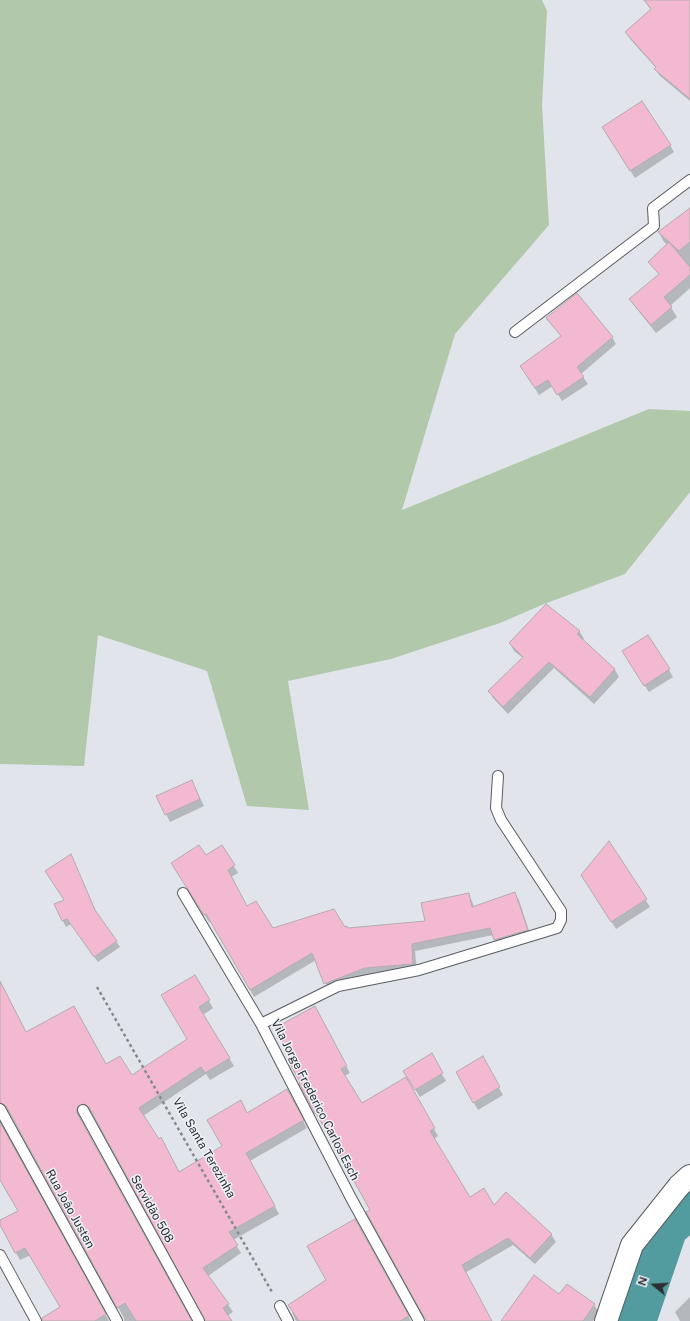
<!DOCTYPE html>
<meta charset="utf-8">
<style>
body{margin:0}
#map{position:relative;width:690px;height:1321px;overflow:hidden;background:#e1e5eb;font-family:"Public Sans",sans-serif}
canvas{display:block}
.north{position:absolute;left:634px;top:1265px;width:40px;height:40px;-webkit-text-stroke:3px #eef2f8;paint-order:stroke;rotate:288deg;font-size:11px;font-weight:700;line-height:16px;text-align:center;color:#2d2e31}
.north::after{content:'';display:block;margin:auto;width:14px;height:18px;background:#2d2e31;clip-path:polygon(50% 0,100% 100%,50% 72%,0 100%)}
</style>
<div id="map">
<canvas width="690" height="1321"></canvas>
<div class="north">N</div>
</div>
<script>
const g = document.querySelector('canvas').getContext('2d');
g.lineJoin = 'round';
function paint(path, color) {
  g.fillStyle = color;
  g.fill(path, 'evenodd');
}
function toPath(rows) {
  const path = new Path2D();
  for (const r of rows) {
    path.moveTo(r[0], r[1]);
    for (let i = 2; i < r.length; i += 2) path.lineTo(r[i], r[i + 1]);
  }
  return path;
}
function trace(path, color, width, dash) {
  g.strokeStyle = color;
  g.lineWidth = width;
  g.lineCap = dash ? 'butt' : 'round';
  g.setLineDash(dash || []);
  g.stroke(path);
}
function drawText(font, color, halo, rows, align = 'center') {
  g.font = font + ' "Public Sans",sans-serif';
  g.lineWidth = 3;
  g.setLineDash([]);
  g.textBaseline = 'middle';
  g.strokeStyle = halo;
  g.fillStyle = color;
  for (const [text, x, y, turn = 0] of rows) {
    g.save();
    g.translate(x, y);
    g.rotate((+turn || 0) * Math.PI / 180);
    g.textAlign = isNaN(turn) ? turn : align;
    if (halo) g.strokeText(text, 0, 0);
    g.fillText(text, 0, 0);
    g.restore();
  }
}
const green = toPath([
 [0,0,542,0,547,11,542,105,549,225,455,334,402,510,649,409,690,411,690,492,625,574,544,604,500,623,391,659,288,681,309,810,247,806,207,671,98,635,84,766,0,764]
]);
const shadow = toPath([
 [644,0,690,0,690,101,660,76,655,69,656,68,630,39,626,32,651,10],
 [607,134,670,145,674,152,635,178],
 [690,208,690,288,670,306,677,317,656,333,636,308,630,299,659,275,650,262,668,245,664,242,659,233],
 [548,318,612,337,616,344,581,374,588,384,562,401,553,386,539,395,525,373,562,337],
 [546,606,580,632,584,639,582,640,615,670,619,677,594,704,554,668,508,714,493,698,489,691,523,658,514,651,510,644],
 [627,659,669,670,673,677,649,692],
 [192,781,204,806,170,822,157,796],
 [609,843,650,907,616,929,587,882],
 [222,846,238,873,231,877,247,907,272,929,345,928,348,929,426,922,468,894,472,901,474,907,515,893,519,900,531,937,499,947,493,935,415,951,417,971,329,991,316,960,254,997,211,921,209,922,176,869,205,856],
 [71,855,97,914,120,947,98,962,71,924,66,927,63,921],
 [194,976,213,1008,203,1015,234,1066,210,1080,206,1074,143,1116,179,1173,223,1146,247,1114,291,1098,307,1128,250,1161,279,1214,233,1240,241,1253,208,1276,233,1312,227,1316,231,1321,206,1321,94,1114,89,1111,84,1112,80,1118,81,1122,191,1321,124,1321,124,1318,11,1113,6,1110,0,1112,0,1014,26,1033,132,1076,188,1044],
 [314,1008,350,1073,344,1076,361,1104,405,1079,438,1136,434,1139,470,1198,494,1206,551,1234,556,1242,535,1264,513,1245,465,1273,491,1321,428,1321,352,1174,321,1120,320,1121,316,1113,292,1064,295,1062],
 [431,1055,446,1081,420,1097,404,1072],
 [482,1057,503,1095,478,1110,457,1073],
 [0,1124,109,1321,54,1321,61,1308,31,1255,20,1260,16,1253,0,1223,0,1222,19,1211,0,1178],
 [355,1220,411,1321,296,1321,292,1313,328,1281],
 [567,1285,594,1305,599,1312,593,1321,526,1321,559,1295],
 [690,1297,690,1321,680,1321,675,1312]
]);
const river = toPath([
 [634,1321,666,1227,690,1206]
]);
const building = toPath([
 [644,0,690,0,690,99,654,69,656,67,625,32,651,9,644,0],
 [642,101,671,145,630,171,602,127,642,101],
 [690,208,690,242,679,251,658,232,690,208],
 [669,242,690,267,690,275,664,297,672,307,651,325,629,299,659,274,648,262,669,242],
 [577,293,613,337,577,367,584,377,557,395,548,380,535,388,520,366,561,336,546,318,577,293],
 [546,604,580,631,577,634,615,669,590,697,549,662,503,707,488,691,523,657,509,643,546,604],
 [648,635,670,669,644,686,622,651,648,635],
 [192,780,200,799,165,815,156,796,192,780],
 [609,841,647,899,611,922,581,875,609,841],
 [199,845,206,855,222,845,235,865,228,870,247,906,256,901,273,928,334,909,345,927,347,926,348,928,425,921,421,903,469,893,472,907,515,892,528,930,494,940,490,928,412,944,413,964,365,968,324,984,312,953,250,990,206,914,204,915,171,863,199,845],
 [71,854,95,910,117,941,94,957,67,919,62,921,54,904,64,900,45,871,71,854],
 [195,975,210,1000,199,1007,230,1058,205,1073,201,1067,139,1108,159,1139,161,1137,179,1172,222,1146,207,1120,241,1100,247,1113,287,1089,304,1120,246,1153,275,1206,229,1232,238,1245,203,1268,229,1304,223,1308,232,1321,205,1321,89,1107,84,1104,78,1106,77,1109,77,1113,192,1321,136,1321,125,1303,117,1308,6,1106,0,1103,0,981,26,1032,74,1006,106,1064,120,1056,132,1075,187,1039,161,995,195,975],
 [315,1006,347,1066,341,1069,362,1103,406,1077,435,1128,430,1131,470,1197,484,1188,494,1205,506,1192,552,1234,530,1258,508,1238,462,1265,492,1321,427,1321,420,1310,366,1212,370,1210,350,1174,351,1174,316,1113,315,1114,299,1083,300,1082,290,1064,294,1062,275,1028,315,1006],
 [432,1053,443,1073,415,1090,403,1071,432,1053],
 [483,1056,500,1087,473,1103,456,1072,483,1056],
 [0,1122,106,1314,95,1321,42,1321,42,1318,60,1307,25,1248,15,1253,0,1225,0,1220,18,1211,0,1180,0,1122],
 [355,1219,409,1316,400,1321,299,1321,288,1305,326,1280,307,1246,355,1219],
 [534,1275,559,1294,567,1284,595,1304,583,1321,501,1321,534,1275]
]);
const path = toPath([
 [97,987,272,1292]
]);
const service = toPath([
 [515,332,654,226,653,208,690,180],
 [183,893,261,1024,351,1198,419,1321],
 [261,1024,338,986,419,970,557,928,561,920,561,911,501,820,496,808,498,776],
 [0,1109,117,1321],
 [83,1110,199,1321],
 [0,1255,36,1321],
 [280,1306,288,1321]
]);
const tertiary = toPath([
 [606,1321,632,1245,679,1186,690,1176]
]);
const streetNames = [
 ["Vila Jorge Frederico Carlos Esch",315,1100,63],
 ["Vila Santa Terezinha",204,1148,60],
 ["Rua João Justen",70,1209,61],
 ["Servidão 508",152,1209,61]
];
paint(green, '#b1c8ab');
paint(shadow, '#0003');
trace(river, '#529ca0', 44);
paint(building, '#f3b9d0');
trace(building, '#b2abae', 1);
trace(service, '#595c61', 12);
trace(tertiary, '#595c61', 24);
trace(path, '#86898d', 2.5, [3, 3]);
trace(service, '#fff', 10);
trace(tertiary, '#fff', 22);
drawText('12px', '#2d2e31', '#eef2f8', streetNames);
</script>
